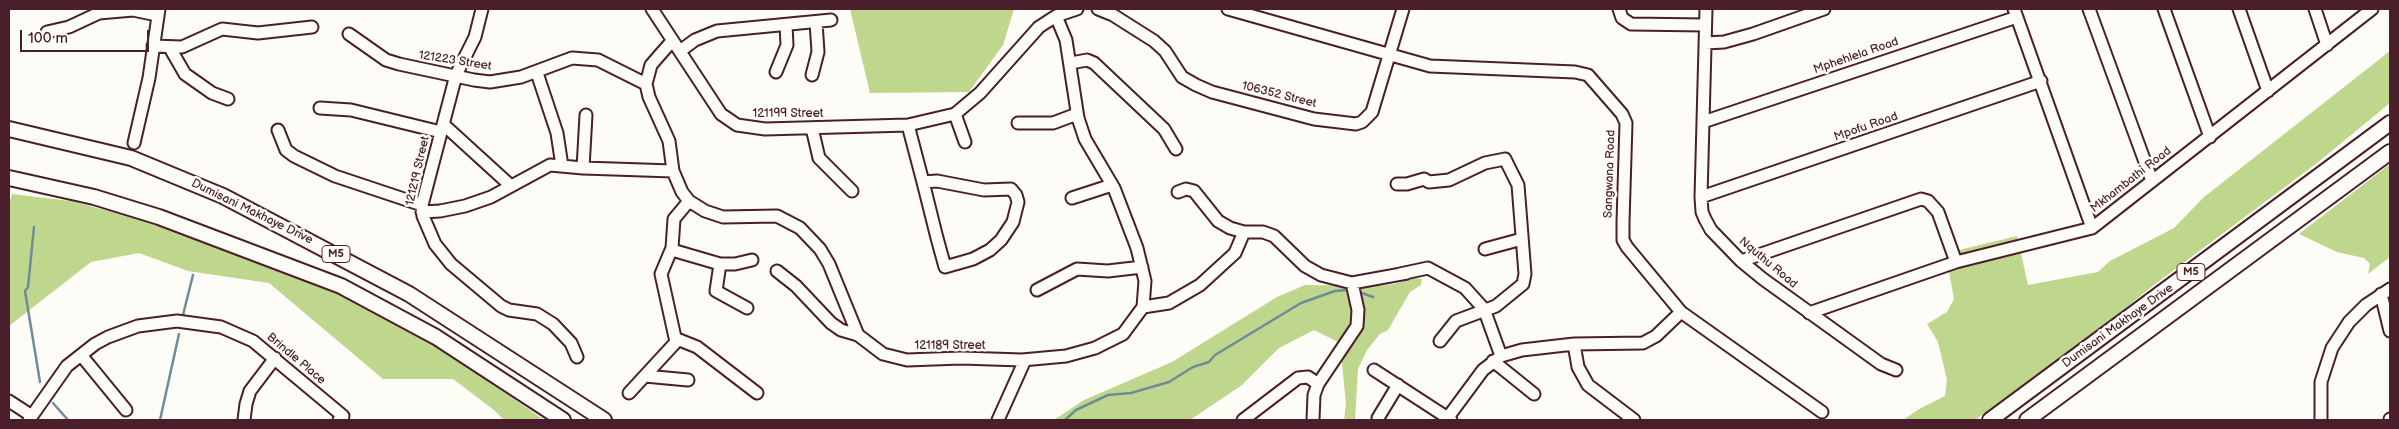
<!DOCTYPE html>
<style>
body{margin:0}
#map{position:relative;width:2399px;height:429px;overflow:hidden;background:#fdfcf7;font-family:"Balsamiq Sans",sans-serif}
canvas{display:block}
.frame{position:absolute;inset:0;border:10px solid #4a1f2b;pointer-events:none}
.scale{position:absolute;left:20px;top:30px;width:129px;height:22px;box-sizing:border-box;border:2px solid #4a1f2b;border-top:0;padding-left:6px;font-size:15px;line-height:18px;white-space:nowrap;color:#4a1f2b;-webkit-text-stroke:4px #fdfcf7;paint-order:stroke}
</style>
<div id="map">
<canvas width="2399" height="429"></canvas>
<div class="frame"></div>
<div class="scale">100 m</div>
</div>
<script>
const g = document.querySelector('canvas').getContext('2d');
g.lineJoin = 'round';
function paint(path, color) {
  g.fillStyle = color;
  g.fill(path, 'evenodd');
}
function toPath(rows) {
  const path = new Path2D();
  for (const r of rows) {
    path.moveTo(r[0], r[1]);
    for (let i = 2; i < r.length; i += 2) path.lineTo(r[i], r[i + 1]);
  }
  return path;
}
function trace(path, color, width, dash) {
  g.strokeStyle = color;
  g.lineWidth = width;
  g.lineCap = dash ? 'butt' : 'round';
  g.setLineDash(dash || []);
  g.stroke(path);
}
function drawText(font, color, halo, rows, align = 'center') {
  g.font = font + ' "Balsamiq Sans",sans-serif';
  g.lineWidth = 5;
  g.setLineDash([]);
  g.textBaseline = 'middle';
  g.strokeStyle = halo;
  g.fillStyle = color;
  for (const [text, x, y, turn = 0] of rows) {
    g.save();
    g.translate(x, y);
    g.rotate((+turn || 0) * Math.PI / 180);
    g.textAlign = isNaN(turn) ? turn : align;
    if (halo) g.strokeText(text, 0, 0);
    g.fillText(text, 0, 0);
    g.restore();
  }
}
const green = toPath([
 [850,9,1014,9,1003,45,969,92,870,93],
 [2390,51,2390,103,2317,163,2150,288,2111,320,1975,420,1903,420,1919,409,1945,396,1947,380,1938,342,1927,324,1947,312,1954,299,1946,256,1963,249,2017,236,2028,285,2098,272,2110,261,2174,228,2204,197],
 [2390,164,2390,257,2368,274,2370,264,2364,258,2337,252,2299,234],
 [12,194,70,201,133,217,329,287,438,346,544,420,504,420,494,410,453,379,383,379,269,283,188,271,139,253,91,262,9,326,9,205],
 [1415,278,1422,279,1421,285,1410,292,1388,330,1380,334,1367,350,1358,369,1355,420,1344,420,1346,404,1340,343,1314,330,1279,348,1242,385,1190,420,1054,420,1084,400,1172,362,1277,297,1305,285,1377,286,1394,284]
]);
const stream = toPath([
 [34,227,28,287,25,291,40,382],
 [1359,292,1373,297],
 [183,315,193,275],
 [53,403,68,420],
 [160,420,179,334],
 [1065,420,1076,410,1108,395,1131,393,1169,382,1193,367,1209,362,1215,355,1301,303,1335,291,1347,290]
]);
const minor = toPath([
 [482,9,475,37,456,75,422,205,423,216,435,244,451,264,501,306,509,310,537,314,553,324,571,343,577,357],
 [652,9,721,114,737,125,765,129,908,125,955,114,965,142],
 [1098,9,1113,15,1154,41,1165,51,1182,77,1196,85,1212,92,1314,119,1356,124,1362,122,1372,112,1403,9],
 [1228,9,1430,66,1575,72,1588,75,1622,114,1626,123,1623,222,1623,240,1627,247,1681,312,1822,412],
 [1619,9,1622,18,1631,24,1705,25],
 [1706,9,1701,197,1702,212,1705,219,1711,230,1741,261,1763,279,1881,364,1896,370],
 [2014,9,2092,228],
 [2089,9,2152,181],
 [2164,9,2210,137],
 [2239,9,2268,91],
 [2315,9,2327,45],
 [47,32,69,27,99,13,133,10,157,15],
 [349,34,386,60,399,64,474,80,490,82,521,77,572,58,598,60,646,84],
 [672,41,651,65,646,84,649,97,669,141,673,171,682,192,689,201,705,211,723,217,777,216,800,228,820,249,829,264,858,335,883,354,907,360,961,358,1022,360,1066,356,1095,348,1123,334,1143,307,1145,281,1137,248,1114,188,1085,139,1078,118,1066,40,1056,16],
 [1705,43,1724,42,1753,34,1824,9],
 [153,46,182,47,222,29,258,33,312,27],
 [170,48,185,74,212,93,228,99],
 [680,51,695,40,717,31,831,20],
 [1071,63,1087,60,1094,63,1164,129,1176,149],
 [776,72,787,45,786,25],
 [537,73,557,133,562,166],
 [812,75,818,52,816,22],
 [320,108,351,110,441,132],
 [955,114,980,93,1039,27,1056,16,1077,9],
 [1703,122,2017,17],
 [1018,123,1053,123,1077,114],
 [443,124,511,186],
 [908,125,923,182,937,238,945,267,973,259,990,250,1001,240,1013,222,1018,202,1016,195,1011,189,984,190,937,181,923,182],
 [812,128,819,158,852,191],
 [278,130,286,150,294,156,335,176,422,205],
 [134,143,149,78,159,9],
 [583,168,586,115],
 [1397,184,1407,184,1424,179,1429,182,1449,180,1485,163,1505,159,1518,185,1525,274,1523,284,1496,306,1456,321,1440,341],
 [1178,192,1186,189,1194,191,1218,221,1230,228,1244,232,1263,232,1274,236,1305,266,1321,275,1352,283,1407,273],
 [1701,197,2041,81],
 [1072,198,1112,185],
 [422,212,440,211,465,206,491,197,550,165,583,168,673,171],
 [1485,249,1522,239],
 [672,250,720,264,735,264,752,260],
 [1741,261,1921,199,1928,201,1938,212,1956,262],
 [720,264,716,291,747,308],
 [777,271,796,286,831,323,841,330,858,335],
 [1400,274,1428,268,1465,288,1484,309,1501,356],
 [1037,290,1077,269,1108,271,1142,267],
 [2381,294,2390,331],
 [1143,307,1169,303,1200,285,1235,253,1244,232],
 [1809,313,1956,262,2092,228,2372,9],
 [677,339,697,347,757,393],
 [1574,344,1578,367,1588,385,1634,420],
 [81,355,126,410],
 [1493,361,1534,394],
 [1374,370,1451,420],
 [645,376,688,380],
 [629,393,676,342,661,274,672,248,674,219,689,201],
 [9,401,32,416],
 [1378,418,1398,385],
 [29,420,67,366,95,344,108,337,138,326,177,321,221,327,253,341,343,416,339,420],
 [244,420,246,404,250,391,275,358],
 [998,420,1025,360],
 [1243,420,1298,378,1308,377,1318,384],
 [1313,420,1314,395,1318,384,1357,326,1358,310,1352,283],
 [1446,420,1483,370,1501,356,1522,350,1574,344,1643,343,1656,336,1681,312],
 [2321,420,2321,382,2332,348,2349,322,2366,305,2390,289],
 [2390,420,2390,419]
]);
const major = toPath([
 [9,129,131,158,223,196,409,294,604,420],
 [9,178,94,197,159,217,341,286,436,337,563,420],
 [1990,420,2390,123],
 [2027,420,2390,152]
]);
const shields = [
 [336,254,28],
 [2191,272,28]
];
const shieldNames = [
 ["M5",336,254],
 ["M5",2191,272]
];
const streetNames = [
 ["Mphehlela Road",1856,56,-19],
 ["121223 Street",455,61,9],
 ["106352 Street",1279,95,14],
 ["121199 Street",788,114],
 ["Mpofu Road",1866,127,-19],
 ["121219 Street",418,171,-77],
 ["Sangwana Road",1610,174,-88],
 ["Mkhambathi Road",2131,180,-38],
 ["Dumisani Makhaye Drive",252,212,26],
 ["Nquthu Road",1768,263,40],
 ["Dumisani Makhaye Drive",2118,326,-36],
 ["121189 Street",950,346],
 ["Brindle Place",296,359,40]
];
paint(green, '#bed78d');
trace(stream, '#6f8c9a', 2.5);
trace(minor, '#4a1f2b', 15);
trace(major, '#4a1f2b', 18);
trace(minor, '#fdfcf7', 11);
trace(major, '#fdfcf7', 14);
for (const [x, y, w] of shields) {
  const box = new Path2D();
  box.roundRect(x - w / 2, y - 8.5, w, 17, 4);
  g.fillStyle = '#fdfcf7';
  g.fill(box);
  trace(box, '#4a1f2b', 1);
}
drawText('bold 11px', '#4a1f2b', null, shieldNames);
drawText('12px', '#4a1f2b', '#fdfcf7', streetNames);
</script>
